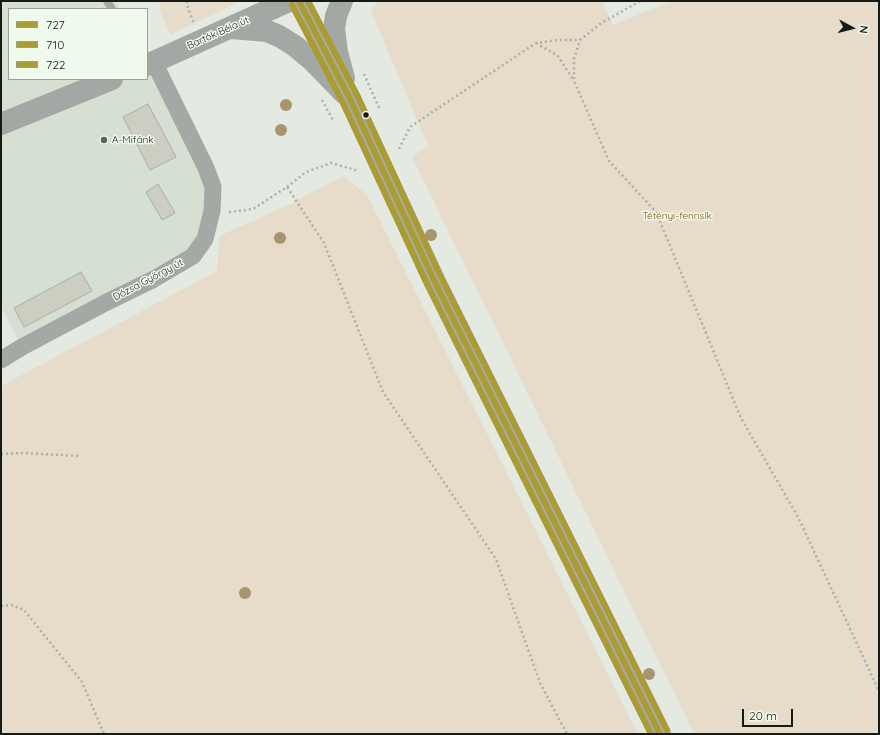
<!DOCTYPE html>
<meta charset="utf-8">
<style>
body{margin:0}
#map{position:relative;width:880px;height:735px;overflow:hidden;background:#e4eae2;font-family:Quicksand,sans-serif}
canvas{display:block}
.frame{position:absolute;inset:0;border:2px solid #161914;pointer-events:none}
.legend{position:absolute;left:8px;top:8px;width:140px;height:72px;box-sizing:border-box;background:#f0faec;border:1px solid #99a096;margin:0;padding:5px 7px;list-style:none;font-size:12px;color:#161914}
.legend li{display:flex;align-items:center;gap:8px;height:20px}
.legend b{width:20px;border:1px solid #99a096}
.north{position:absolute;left:832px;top:8px;width:40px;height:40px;-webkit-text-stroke:3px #f0faec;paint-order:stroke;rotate:97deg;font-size:11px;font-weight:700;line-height:16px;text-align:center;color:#161914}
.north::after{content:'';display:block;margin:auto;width:14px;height:18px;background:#161914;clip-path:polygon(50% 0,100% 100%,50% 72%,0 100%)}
.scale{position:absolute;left:742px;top:709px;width:51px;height:18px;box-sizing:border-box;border:2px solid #161914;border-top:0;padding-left:5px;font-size:12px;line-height:14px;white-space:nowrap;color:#161914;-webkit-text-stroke:3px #f0faec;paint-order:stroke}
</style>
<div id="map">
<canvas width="880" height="735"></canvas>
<div class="frame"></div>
<ul class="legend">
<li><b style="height:5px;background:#ab9b33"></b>727</li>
<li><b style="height:5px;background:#ab9b33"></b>710</li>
<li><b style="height:5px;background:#ab9b33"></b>722</li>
</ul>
<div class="north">N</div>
<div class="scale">20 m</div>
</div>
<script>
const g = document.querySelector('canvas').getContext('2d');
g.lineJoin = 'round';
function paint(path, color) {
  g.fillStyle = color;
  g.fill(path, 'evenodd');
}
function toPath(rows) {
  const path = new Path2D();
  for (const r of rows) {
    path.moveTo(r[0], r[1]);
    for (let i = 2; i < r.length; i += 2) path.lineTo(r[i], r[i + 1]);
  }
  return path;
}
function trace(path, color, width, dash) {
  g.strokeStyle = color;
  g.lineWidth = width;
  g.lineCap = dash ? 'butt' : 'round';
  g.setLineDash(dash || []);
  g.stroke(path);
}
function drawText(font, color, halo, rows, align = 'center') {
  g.font = font + ' Quicksand,sans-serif';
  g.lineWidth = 3;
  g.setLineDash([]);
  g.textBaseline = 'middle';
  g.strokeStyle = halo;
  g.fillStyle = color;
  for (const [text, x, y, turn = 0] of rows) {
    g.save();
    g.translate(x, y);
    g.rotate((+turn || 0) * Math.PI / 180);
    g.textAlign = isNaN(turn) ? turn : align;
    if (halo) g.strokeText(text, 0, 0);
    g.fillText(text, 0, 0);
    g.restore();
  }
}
const built = toPath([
 [1,1,115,1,120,9,9,9,9,79,147,79,147,52,154,62,206,168,205,239,22,347,1,307]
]);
const green = toPath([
 [159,1,237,1,233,5,170,35,161,13],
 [379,1,602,1,613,25,672,1,879,1,879,734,694,734,412,157,428,146,371,11],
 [343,176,367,195,638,734,1,734,1,386,217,271,219,236,288,205]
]);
const building = toPath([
 [148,104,176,157,150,170,123,117,148,104],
 [158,184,175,213,162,220,146,192,158,184],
 [81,272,92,291,24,327,14,308,81,272]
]);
const path = toPath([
 [187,1,188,8,194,23],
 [640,1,600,24,580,40,574,59,574,81,609,161,656,212,741,418,798,517,879,691],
 [536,43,558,56,574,81],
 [364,74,380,110],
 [322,100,334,122],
 [399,149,410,127,536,43,557,40,580,40],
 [287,187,306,172,331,163,359,171],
 [229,212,253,209,287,187,324,243,383,392,496,559,540,683,567,734],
 [1,454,24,453,79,456],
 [1,606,12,605,24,610,82,682,104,734]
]);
const lane = toPath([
 [107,1,112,9]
]);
const street = toPath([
 [1,360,22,347,105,303,154,279,193,256,205,239,212,211,213,187,206,168,154,62]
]);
const secondary = toPath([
 [342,1,336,16,334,29,337,52,344,78],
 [232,28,267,31,279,36,295,46,313,61,344,93],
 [147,65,289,1],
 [1,124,112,79]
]);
const primary = toPath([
 [299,1,350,99,434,280,660,734]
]);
const bus1 = toPath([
 [299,1,350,99,434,280,660,734]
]);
const bus2 = toPath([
 [292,5,343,103,427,284,651,734]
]);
const bus3 = toPath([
 [308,1,357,95,441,277,667,730]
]);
const trees = [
 [286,105],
 [281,130],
 [431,235],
 [280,238],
 [245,593],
 [649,674]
];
const markers = [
 [366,115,3.5,"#161914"],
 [104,140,4,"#5e625c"]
];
const streetNames = [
 ["Bartók Béla út",218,33,-24],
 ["Dózsa György út",148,280,-28]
];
const poiNames = [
 ["A-Mifánk",112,140]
];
const parkNames = [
 ["Tétényi-fennsík",677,216]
];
paint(built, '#d6e0d2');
paint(green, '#e7dcc9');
paint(building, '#cccec2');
trace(building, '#abaea8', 1);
trace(path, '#abaeab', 2.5, [2, 3]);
trace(lane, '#a4a9a6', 8);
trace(street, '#a4a9a6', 17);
trace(secondary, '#a3a8a4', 22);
trace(primary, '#a8aba6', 22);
trace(bus1, '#ab9b33', 6);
trace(bus2, '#ab9b33', 6);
trace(bus3, '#ab9b33', 6);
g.fillStyle = '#a8946e';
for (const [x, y] of trees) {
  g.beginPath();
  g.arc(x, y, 6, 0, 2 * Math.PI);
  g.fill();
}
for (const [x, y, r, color] of markers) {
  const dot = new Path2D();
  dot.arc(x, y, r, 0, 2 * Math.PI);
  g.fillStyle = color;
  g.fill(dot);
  trace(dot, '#f0faec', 1.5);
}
drawText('10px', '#161914', '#f0faec', streetNames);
drawText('10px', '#161914', '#f0faec', poiNames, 'left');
drawText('10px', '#774d10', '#f0faec', parkNames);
</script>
